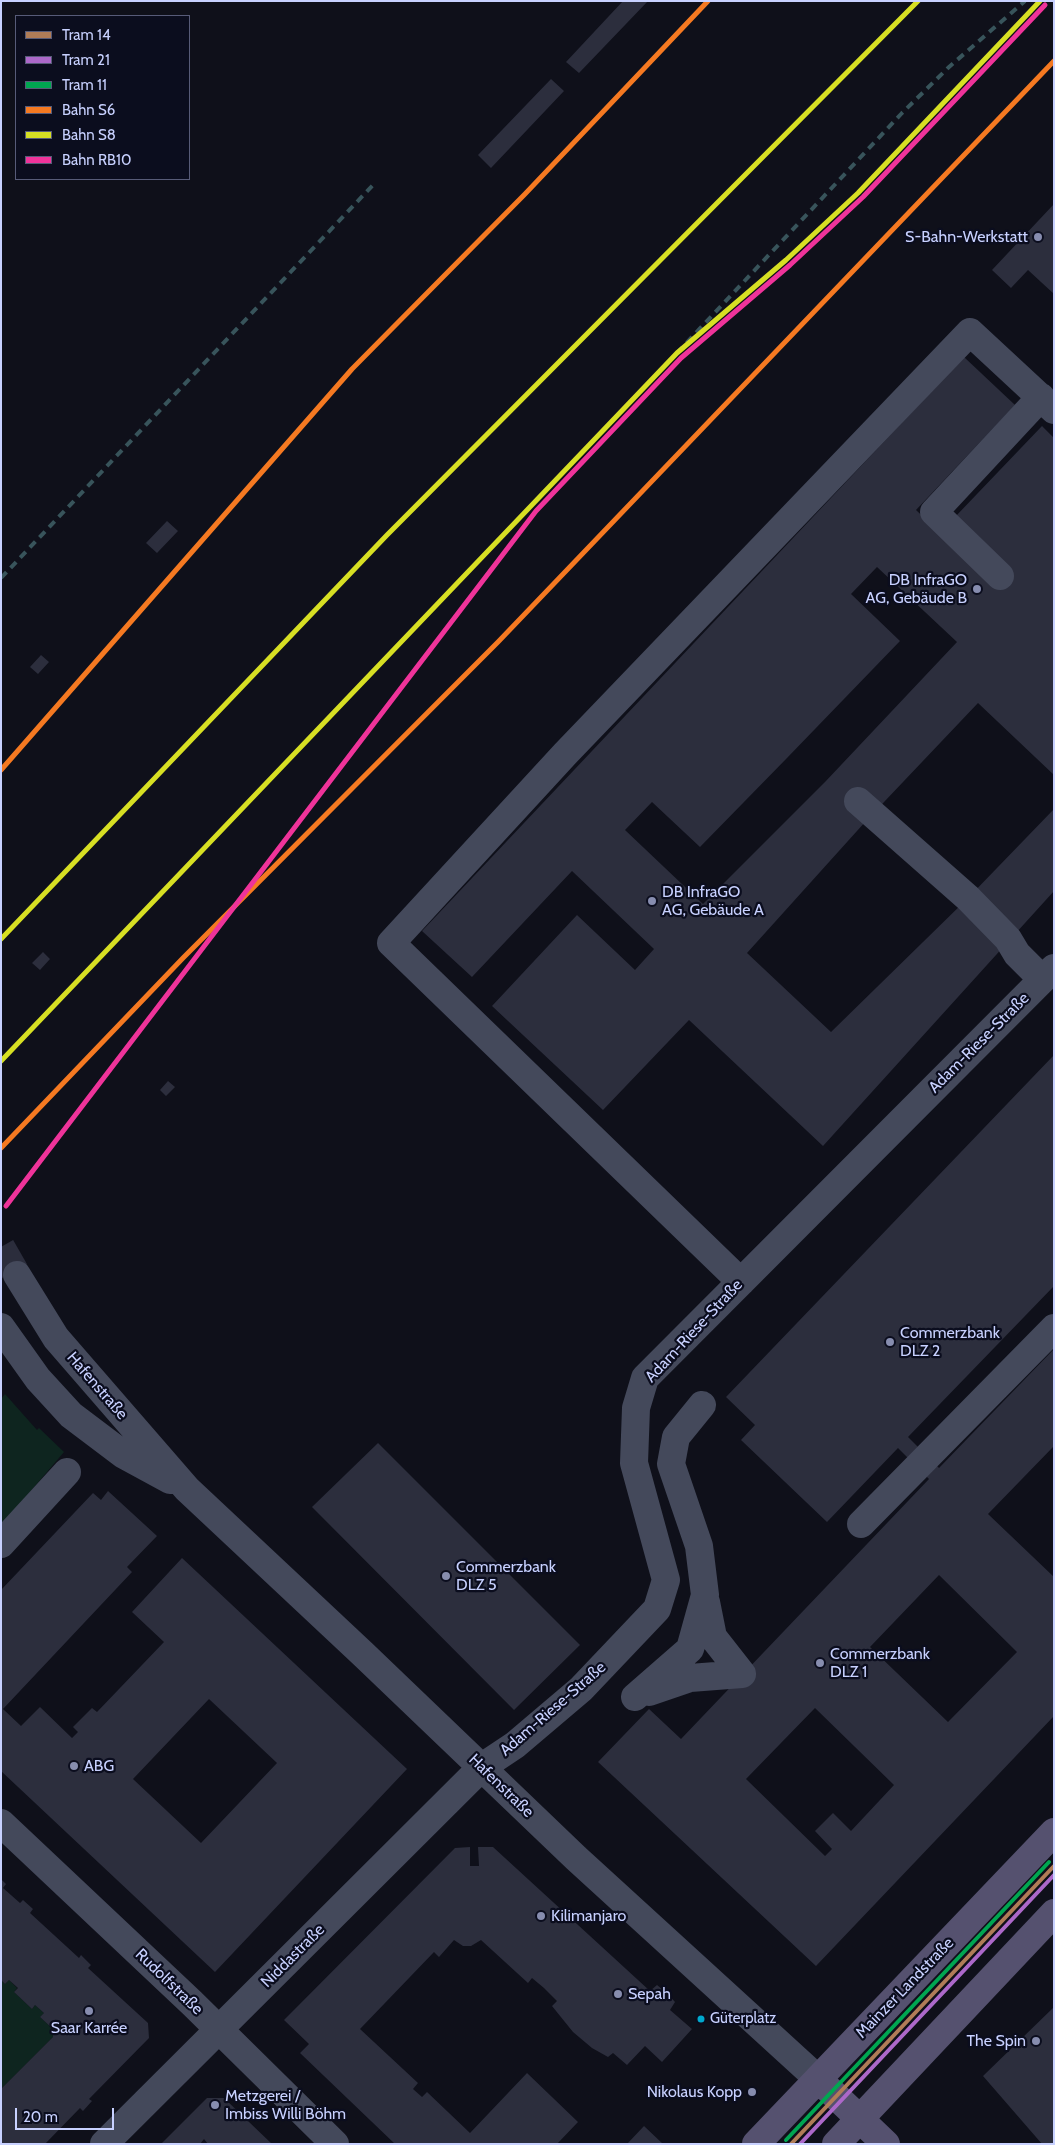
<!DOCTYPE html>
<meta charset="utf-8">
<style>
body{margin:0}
#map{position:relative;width:1055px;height:2145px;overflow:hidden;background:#0f101a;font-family:Cabin,sans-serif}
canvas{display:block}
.frame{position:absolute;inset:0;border:2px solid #c8d1ff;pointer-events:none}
.legend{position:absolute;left:15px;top:15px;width:175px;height:165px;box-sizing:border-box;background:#0b0d1e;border:1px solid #575b78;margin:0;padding:6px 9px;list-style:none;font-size:15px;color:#c8d1ff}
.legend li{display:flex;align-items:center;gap:10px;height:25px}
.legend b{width:25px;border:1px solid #575b78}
.scale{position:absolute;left:15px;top:2108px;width:99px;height:22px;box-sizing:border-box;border:2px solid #c8d1ff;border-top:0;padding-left:6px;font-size:15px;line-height:18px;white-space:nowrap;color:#c8d1ff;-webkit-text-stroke:4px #0b0d1e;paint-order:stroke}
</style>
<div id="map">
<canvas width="1055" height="2145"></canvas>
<div class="frame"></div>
<ul class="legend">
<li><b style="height:6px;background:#b07c57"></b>Tram 14</li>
<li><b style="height:6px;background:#ac68c9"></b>Tram 21</li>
<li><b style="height:6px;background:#00a651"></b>Tram 11</li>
<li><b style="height:6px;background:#f57921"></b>Bahn S6</li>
<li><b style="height:6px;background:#d7df23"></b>Bahn S8</li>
<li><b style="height:6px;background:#ef339a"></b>Bahn RB10</li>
</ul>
<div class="scale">20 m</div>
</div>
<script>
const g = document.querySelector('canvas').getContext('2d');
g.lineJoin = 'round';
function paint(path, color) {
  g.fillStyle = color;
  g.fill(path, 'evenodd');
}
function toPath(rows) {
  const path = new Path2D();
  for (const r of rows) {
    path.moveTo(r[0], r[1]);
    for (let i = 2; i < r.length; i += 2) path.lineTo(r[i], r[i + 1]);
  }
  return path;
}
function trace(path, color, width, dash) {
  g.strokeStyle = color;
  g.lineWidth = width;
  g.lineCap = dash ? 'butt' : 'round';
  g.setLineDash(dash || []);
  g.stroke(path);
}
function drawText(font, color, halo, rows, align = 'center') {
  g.font = font + ' Cabin,sans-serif';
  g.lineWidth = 4.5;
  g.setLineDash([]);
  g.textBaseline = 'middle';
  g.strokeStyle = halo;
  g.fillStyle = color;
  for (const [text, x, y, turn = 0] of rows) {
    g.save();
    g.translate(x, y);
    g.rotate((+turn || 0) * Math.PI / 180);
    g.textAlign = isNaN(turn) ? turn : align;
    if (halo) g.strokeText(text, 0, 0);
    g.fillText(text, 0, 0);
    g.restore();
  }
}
const green = toPath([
 [5,1394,37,1430,39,1428,64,1452,1,1526,1,1399],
 [1,1980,5,1984,9,1980,17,1988,14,1992,32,2009,35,2005,44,2013,40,2017,53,2029,53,2037,1,2089]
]);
const building = toPath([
 [623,1,648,1,579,73,566,62],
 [551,79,564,91,491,168,478,155],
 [1054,204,1054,294,1028,270,1011,288,992,270],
 [964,357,1015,405,916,510,994,584,955,517,1042,426,1054,438,1054,775,978,703,866,821,747,953,831,1032,968,898,1054,809,1054,891,823,1146,689,1020,603,1110,492,1006,577,915,635,970,654,949,572,871,472,977,422,931],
 [877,567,957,642,825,782,703,904,625,830,652,802,700,847,787,758,900,641,851,594],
 [167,521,178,531,157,553,146,543],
 [41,655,49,662,38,674,30,667],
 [43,952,50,959,40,970,32,963],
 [1054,1055,1054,1286,908,1437,939,1468,1054,1349,1054,1446,988,1514,1054,1577,1054,1716,816,1966,598,1762,649,1709,681,1739,929,1479,898,1448,827,1522,741,1440,755,1425,726,1397],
 [939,1575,1017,1652,948,1722,870,1647],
 [815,1708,894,1785,851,1831,833,1813,815,1831,832,1849,825,1856,746,1779],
 [168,1081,175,1087,166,1096,160,1090],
 [378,1443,580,1645,514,1710,312,1507],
 [108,1491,157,1536,127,1567,132,1572,3,1709,21,1726,40,1707,72,1738,78,1732,73,1727,92,1708,97,1712,164,1642,132,1612,182,1558,407,1769,215,1972,1,1771,1,1590,93,1493,101,1500],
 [209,1699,277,1763,201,1843,133,1779],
 [470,1847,470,1866,479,1866,478,1847,493,1847,650,1991,657,1985,668,1994,675,2002,670,2010,692,2029,662,2062,645,2046,627,2065,613,2053,608,2057,592,2048,573,2032,552,2006,557,2001,544,1988,532,1978,528,1983,481,1940,471,1946,463,1946,454,1940,439,1957,434,1952,360,2029,418,2083,413,2089,422,2097,427,2092,470,2133,527,2073,578,2122,557,2144,395,2144,300,2053,309,2044,284,2020,455,1848],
 [1,1879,6,1884,3,1888,20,1903,23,1900,33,1909,30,1913,79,1958,81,1955,91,1965,88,1968,148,2023,149,2038,89,2099,92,2101,83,2111,80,2108,45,2144,1,2144,1,2089,53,2037,53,2029,40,2017,44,2013,35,2005,32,2009,14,1992,18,1988,9,1980,5,1984,1,1980],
 [1054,2007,1054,2144,1042,2144,983,2076],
 [207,2098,224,2098,272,2144,208,2144,204,2139,200,2144,161,2144],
 [644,2126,663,2144,627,2144]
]);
const minorTunnel = toPath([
 [1,1247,17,1275]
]);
const minor = toPath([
 [1000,576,934,512,1041,397],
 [858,801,968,898,1008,939,1017,954,1042,979],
 [17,1275,56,1338,187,1489,363,1654,576,1858,818,2079],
 [741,1282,391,943,565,754,970,332,1054,410],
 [1,1327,38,1379,71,1415,124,1455,170,1480],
 [861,1524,1054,1328],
 [1,1544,67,1472],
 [706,1602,713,1637,742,1674],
 [649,1692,690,1678,742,1674],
 [635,1697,690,1649,705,1595,699,1546,671,1464,676,1437,702,1405],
 [1,1823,192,2003,335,2144],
 [104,2144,482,1767,515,1745,581,1689,657,1609,666,1580,634,1463,636,1408,645,1378,1054,968]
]);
const major = toPath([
 [818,2079,886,2144],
 [756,2144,1054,1832],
 [836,2144,1054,1913]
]);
const rail = toPath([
 [677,353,902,113,949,67,1025,1],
 [1,578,373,185]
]);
const rail1 = toPath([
 [1,770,352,369,525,194,708,1],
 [1,1148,183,958,498,642,1054,61]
]);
const rail2 = toPath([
 [1,939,387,535,918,1],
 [1,1061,677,353,786,260,858,193,1040,1]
]);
const rail3 = toPath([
 [6,1206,536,511,681,358,790,265,863,197,1045,5]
]);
const tram1 = toPath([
 [791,2144,1054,1866]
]);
const tram2 = toPath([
 [800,2144,1054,1875]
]);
const tram3 = toPath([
 [786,2140,1049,1862]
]);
const markers = [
 [1038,237,5,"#878daf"],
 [977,589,5,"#878daf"],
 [652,901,5,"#878daf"],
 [890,1342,5,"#878daf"],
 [446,1576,5,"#878daf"],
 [820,1663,5,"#878daf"],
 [74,1766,5,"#878daf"],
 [541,1916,5,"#878daf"],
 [618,1994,5,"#878daf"],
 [89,2011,5,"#878daf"],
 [701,2019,4.5,"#00a9ce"],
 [1036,2041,5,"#878daf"],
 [752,2092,5,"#878daf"],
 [215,2105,5,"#878daf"]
];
const busNames = [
 ["Güterplatz",710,2019]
];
const poiNames = [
 ["S-Bahn-Werkstatt",1028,237,"right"],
 ["DB InfraGO",967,580,"right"],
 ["AG, Gebäude B",967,598,"right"],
 ["DB InfraGO",662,892],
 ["AG, Gebäude A",662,910],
 ["Commerzbank",900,1333],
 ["DLZ 2",900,1351],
 ["Commerzbank",456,1567],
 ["DLZ 5",456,1585],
 ["Commerzbank",830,1654],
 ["DLZ 1",830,1672],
 ["ABG",84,1766],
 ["Kilimanjaro",551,1916],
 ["Sepah",628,1994],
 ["Saar Karrée",89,2028,"center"],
 ["The Spin",1026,2041,"right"],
 ["Nikolaus Kopp",742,2092,"right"],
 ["Metzgerei /",225,2096],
 ["Imbiss Willi Böhm",225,2114]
];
const streetNames = [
 ["Adam-Riese-Straße",979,1043,-45],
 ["Adam-Riese-Straße",694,1331,-47],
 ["Hafenstraße",97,1386,49],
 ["Adam-Riese-Straße",553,1709,-41],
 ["Hafenstraße",501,1786,44],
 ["Niddastraße",293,1956,-45],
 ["Rudolfstraße",169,1982,44],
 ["Mainzer Landstraße",905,1988,-46]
];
paint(green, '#0e251f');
paint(building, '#2c2e3d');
trace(minorTunnel, '#2b2d3c', 28, [28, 14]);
trace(minor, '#44495b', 28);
trace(major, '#55516f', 28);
trace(rail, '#38545b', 4, [8, 6]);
trace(rail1, '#f57921', 5);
trace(rail2, '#d7df23', 5);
trace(rail3, '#ef339a', 5);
trace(tram1, '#b07c57', 4);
trace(tram2, '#ac68c9', 4);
trace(tram3, '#00a651', 4);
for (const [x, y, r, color] of markers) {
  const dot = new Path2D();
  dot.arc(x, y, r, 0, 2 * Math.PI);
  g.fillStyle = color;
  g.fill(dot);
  trace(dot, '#0b0d1e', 2);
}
drawText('15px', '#c8d1ff', '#0b0d1e', busNames, 'left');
drawText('16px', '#c8d1ff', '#0b0d1e', poiNames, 'left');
drawText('16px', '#c8d1ff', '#0b0d1e', streetNames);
</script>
